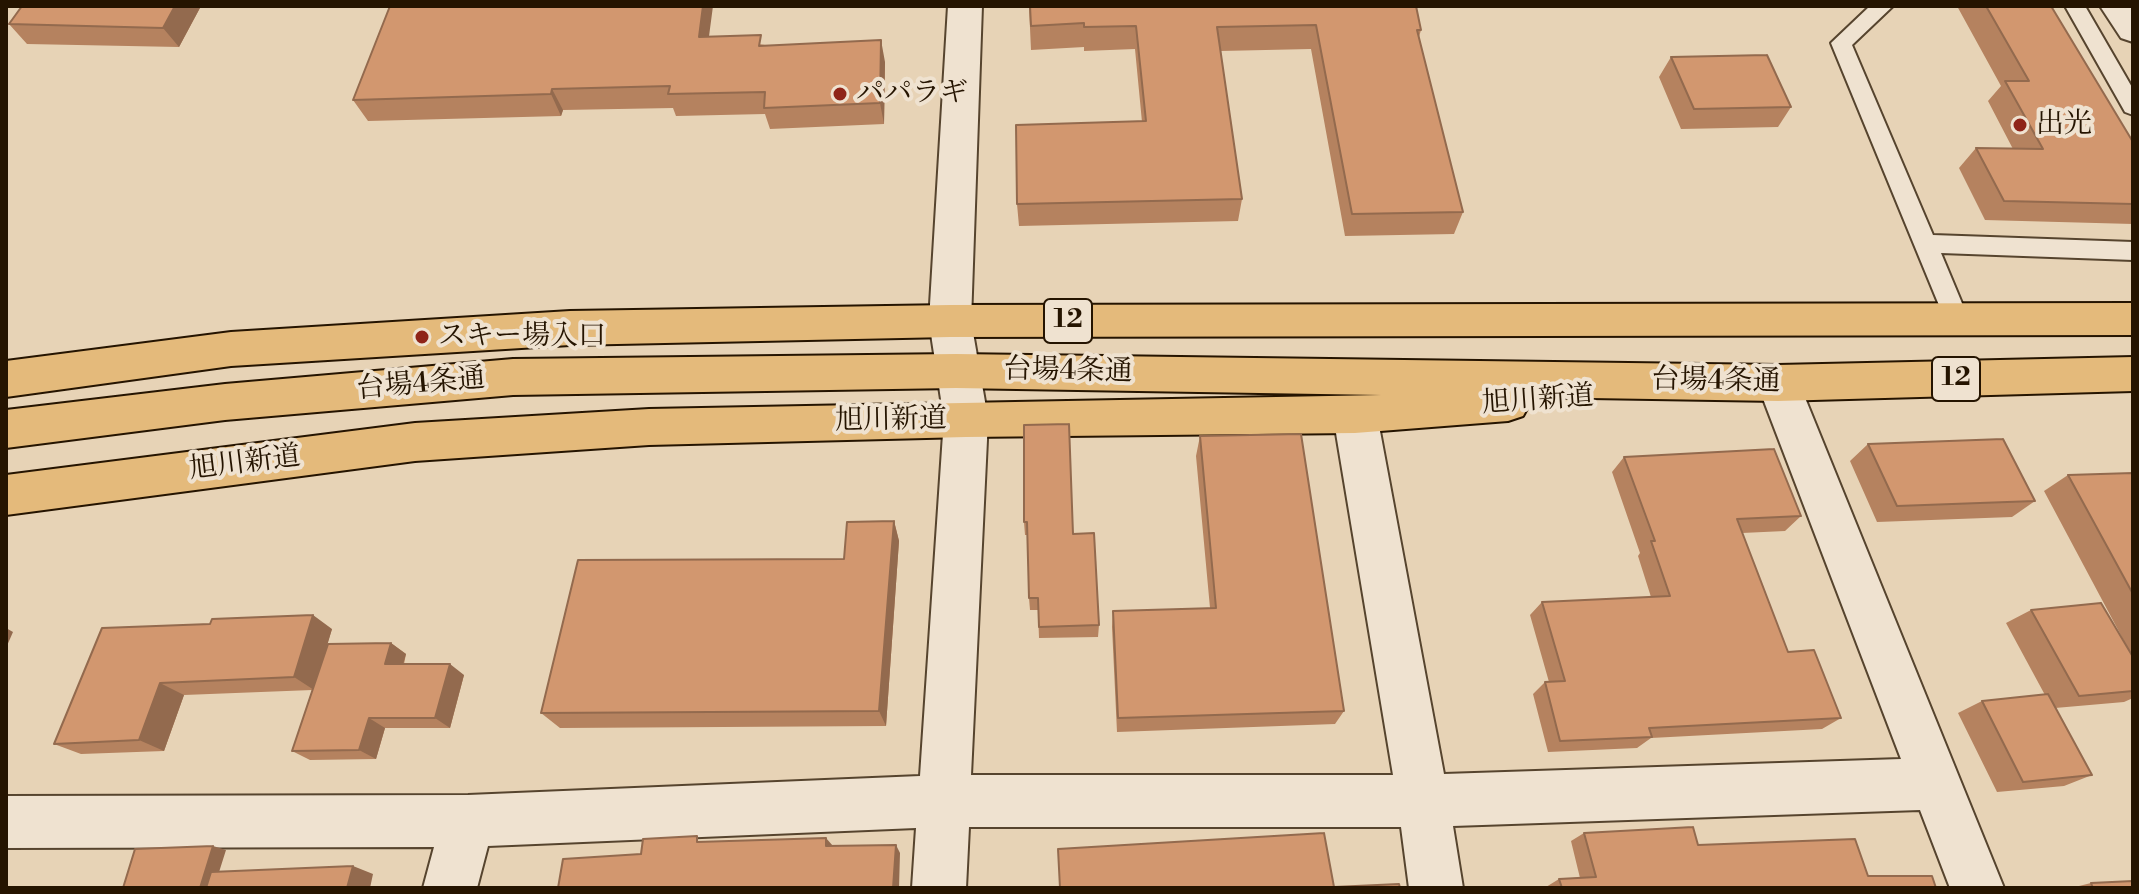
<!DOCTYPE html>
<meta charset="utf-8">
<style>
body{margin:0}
#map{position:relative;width:2139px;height:894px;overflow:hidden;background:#e7d3b6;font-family:"Libre Bodoni",serif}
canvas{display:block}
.frame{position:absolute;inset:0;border:8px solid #251400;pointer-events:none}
</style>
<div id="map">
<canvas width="2139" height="894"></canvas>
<div class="frame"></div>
</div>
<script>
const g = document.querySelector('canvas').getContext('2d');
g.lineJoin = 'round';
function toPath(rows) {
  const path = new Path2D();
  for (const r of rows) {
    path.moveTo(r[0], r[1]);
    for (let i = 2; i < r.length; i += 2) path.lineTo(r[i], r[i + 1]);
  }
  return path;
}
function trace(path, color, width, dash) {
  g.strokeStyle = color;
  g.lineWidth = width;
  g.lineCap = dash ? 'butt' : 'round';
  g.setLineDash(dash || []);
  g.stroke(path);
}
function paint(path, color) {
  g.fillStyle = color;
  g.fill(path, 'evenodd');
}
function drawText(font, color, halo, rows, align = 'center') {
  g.font = font + ' "Libre Bodoni","Noto Serif JP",serif';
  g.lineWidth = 8;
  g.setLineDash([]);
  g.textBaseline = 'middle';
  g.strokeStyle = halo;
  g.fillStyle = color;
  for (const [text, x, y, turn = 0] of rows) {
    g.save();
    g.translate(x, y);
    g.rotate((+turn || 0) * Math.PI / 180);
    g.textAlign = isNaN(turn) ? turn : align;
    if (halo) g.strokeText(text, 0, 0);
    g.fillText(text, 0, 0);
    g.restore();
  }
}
const service = toPath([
 [1870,6,1893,6,1852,45,1933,235,2133,242,2133,260,1941,253,1969,320,1966,327,1957,330,1948,327,1831,43,1870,6],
 [2065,6,2085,6,2133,89,2133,115,2125,112,2065,6]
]);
const minor = toPath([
 [948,6,982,6,971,321,988,419,971,775,1393,775,1333,415,1340,402,1355,397,1370,402,1377,415,1444,774,1901,759,1757,383,1763,371,1778,365,1793,371,1799,383,2004,888,1950,888,1920,810,1453,826,1463,888,1409,888,1401,827,969,827,966,888,912,888,916,828,488,846,477,888,423,888,434,847,6,848,6,796,468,795,920,776,944,419,929,321,948,6],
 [2100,6,2133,6,2133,42,2121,38,2100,6]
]);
const trunk = toPath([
 [2133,303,2133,335,950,337,570,345,231,366,6,397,6,361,231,332,570,311,950,305,2133,303],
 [956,354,1778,365,2133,357,2133,391,1778,401,1526,397,1530,403,1523,416,1508,421,1355,433,966,437,649,445,415,461,6,515,6,475,415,423,649,409,1381,395,956,388,513,395,225,420,6,448,6,410,225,384,513,359,956,354]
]);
const wall = toPath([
 [22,6,201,6,179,47,27,44,9,24],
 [1029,6,1421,30,1419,37,1463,212,1454,234,1345,236,1311,49,1220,51,1242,199,1238,221,1019,226,1017,204,1142,122,1135,49,1084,51,1084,47,1031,50],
 [1957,6,2051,6,2133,142,2133,224,1985,220,1959,168,1976,148,2013,149,1988,101,2001,86],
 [709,37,885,62,884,124,770,129,765,114,676,116,673,108,563,110,561,116,368,121,353,100],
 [1671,57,1791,107,1778,127,1681,129,1659,77],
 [1024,425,1073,534,1099,625,1098,637,1039,638,1038,610,1030,610,1029,598,1027,535,1025,535,1024,522],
 [1200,436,1344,711,1335,724,1117,732,1112,627,1113,611,1210,608,1196,456],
 [1868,444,2035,501,2012,517,1877,522,1850,461],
 [1624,457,1801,516,1785,531,1742,533,1788,652,1841,718,1822,729,1651,738,1637,748,1548,752,1533,694,1545,682,1549,682,1530,615,1542,602,1651,597,1638,556,1640,553,1612,472],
 [2133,473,2133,652,2131,653,2133,657,2133,698,2124,702,2055,708,2092,775,2064,786,1997,792,1958,713,1982,701,2045,695,2006,623,2031,610,2124,641,2044,491,2068,475],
 [894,521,899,541,886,726,560,728,541,713,844,559],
 [102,628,332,629,324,654,391,643,406,654,404,664,464,675,450,728,385,728,376,759,310,760,292,751,312,690,184,695,164,751,81,754,54,744],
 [1584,833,1698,845,1936,888,1547,888,1546,887,1559,879,1580,878,1571,841],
 [2091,883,2133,888,2071,888]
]);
const shadedWall = toPath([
 [175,6,201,6,179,47,163,28],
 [703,6,713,6,706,59,699,37],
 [881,40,885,62,884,124,880,103],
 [552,89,563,110,561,116,551,94],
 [894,521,899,541,886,726,879,711],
 [313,615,332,629,314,690,294,677],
 [6,628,13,632,6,648],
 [391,643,406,654,400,675,385,664],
 [450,664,464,675,450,728,435,718],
 [160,683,184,695,164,751,139,740],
 [369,718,385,728,376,759,359,750],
 [826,838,833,846,826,846],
 [896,845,900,853,899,888,893,888],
 [213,846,226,850,214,888,200,888],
 [353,866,373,874,370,888,347,888]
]);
const building = toPath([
 [22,6,175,6,163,28,9,24,22,6],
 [390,6,703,6,699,37,761,35,759,46,881,40,880,103,764,108,765,92,668,94,670,86,552,89,551,94,353,100,390,6],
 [1030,6,1416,6,1421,30,1417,30,1463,212,1352,214,1316,25,1217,27,1242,199,1017,204,1016,125,1146,121,1136,26,1084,27,1084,23,1031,26,1030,6],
 [1986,6,2051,6,2133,142,2133,204,2004,201,1976,148,2043,149,2005,81,2029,81,1986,6],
 [1767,55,1791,107,1694,109,1671,57,1767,55],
 [1069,424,1073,534,1094,533,1099,625,1039,627,1038,598,1029,598,1027,522,1024,522,1024,425,1069,424],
 [1301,434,1344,711,1118,718,1113,611,1216,608,1200,436,1301,434],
 [2003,439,2035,501,1897,506,1868,444,2003,439],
 [1774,449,1801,516,1737,519,1788,652,1814,650,1841,718,1649,728,1652,737,1560,741,1545,682,1565,681,1542,602,1670,596,1651,541,1655,541,1624,457,1774,449],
 [2133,473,2133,594,2068,475,2133,473],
 [894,521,879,711,541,713,578,560,844,559,847,522,894,521],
 [2101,603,2133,657,2133,691,2079,696,2031,610,2101,603],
 [313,615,294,677,160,683,139,740,54,744,102,628,210,624,212,619,313,615],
 [391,643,385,664,450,664,435,718,369,718,359,750,292,751,328,644,391,643],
 [2048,694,2092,775,2023,782,1982,701,2048,694],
 [1693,827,1698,845,1855,839,1868,876,1932,876,1936,888,1562,888,1559,879,1596,877,1584,833,1693,827],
 [1324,833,1334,887,1399,884,1400,888,1060,888,1058,849,1324,833],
 [697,836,697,842,826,838,826,846,896,845,893,888,558,888,563,859,641,854,643,839,697,836],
 [213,846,200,888,123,888,135,849,213,846],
 [353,866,347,888,206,888,211,872,353,866],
 [2133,881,2133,888,2093,888,2091,883,2133,881]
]);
const markers = [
 [840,94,8,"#8f2418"],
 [2020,125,8,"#8f2418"],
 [422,337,8,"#8f2418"]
];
const shields = [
 [1068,321,48],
 [1956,379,48]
];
const shieldNames = [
 ["12",1068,321],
 ["12",1956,379]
];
const poiNames = [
 ["パパラギ",856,94],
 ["出光",2036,125],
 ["スキー場入口",438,337]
];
const streetNames = [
 ["台場4条通",1068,372,1],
 ["台場4条通",1716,382,1],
 ["台場4条通",421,385,-5],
 ["旭川新道",1538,401,-4],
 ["旭川新道",891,421,-1],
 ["旭川新道",245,464,-7]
];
trace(service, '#56442e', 4);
trace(minor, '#56442e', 4);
trace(trunk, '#251400', 4);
paint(service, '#efe2d0');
paint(minor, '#efe2d0');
paint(trunk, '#e4ba7b');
paint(wall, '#b5825f');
paint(shadedWall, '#936a4e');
paint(building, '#d2976f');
trace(building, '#936a4e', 2);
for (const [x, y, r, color] of markers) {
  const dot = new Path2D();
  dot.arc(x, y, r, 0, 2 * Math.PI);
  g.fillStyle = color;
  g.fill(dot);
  trace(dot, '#efe2d0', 3);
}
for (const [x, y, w] of shields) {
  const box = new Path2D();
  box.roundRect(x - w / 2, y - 22, w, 44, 6);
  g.fillStyle = '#efe2d0';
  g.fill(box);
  trace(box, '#251400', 2);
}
drawText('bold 26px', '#251400', null, shieldNames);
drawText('28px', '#251400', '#efe2d0', poiNames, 'left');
drawText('28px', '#251400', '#efe2d0', streetNames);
</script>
